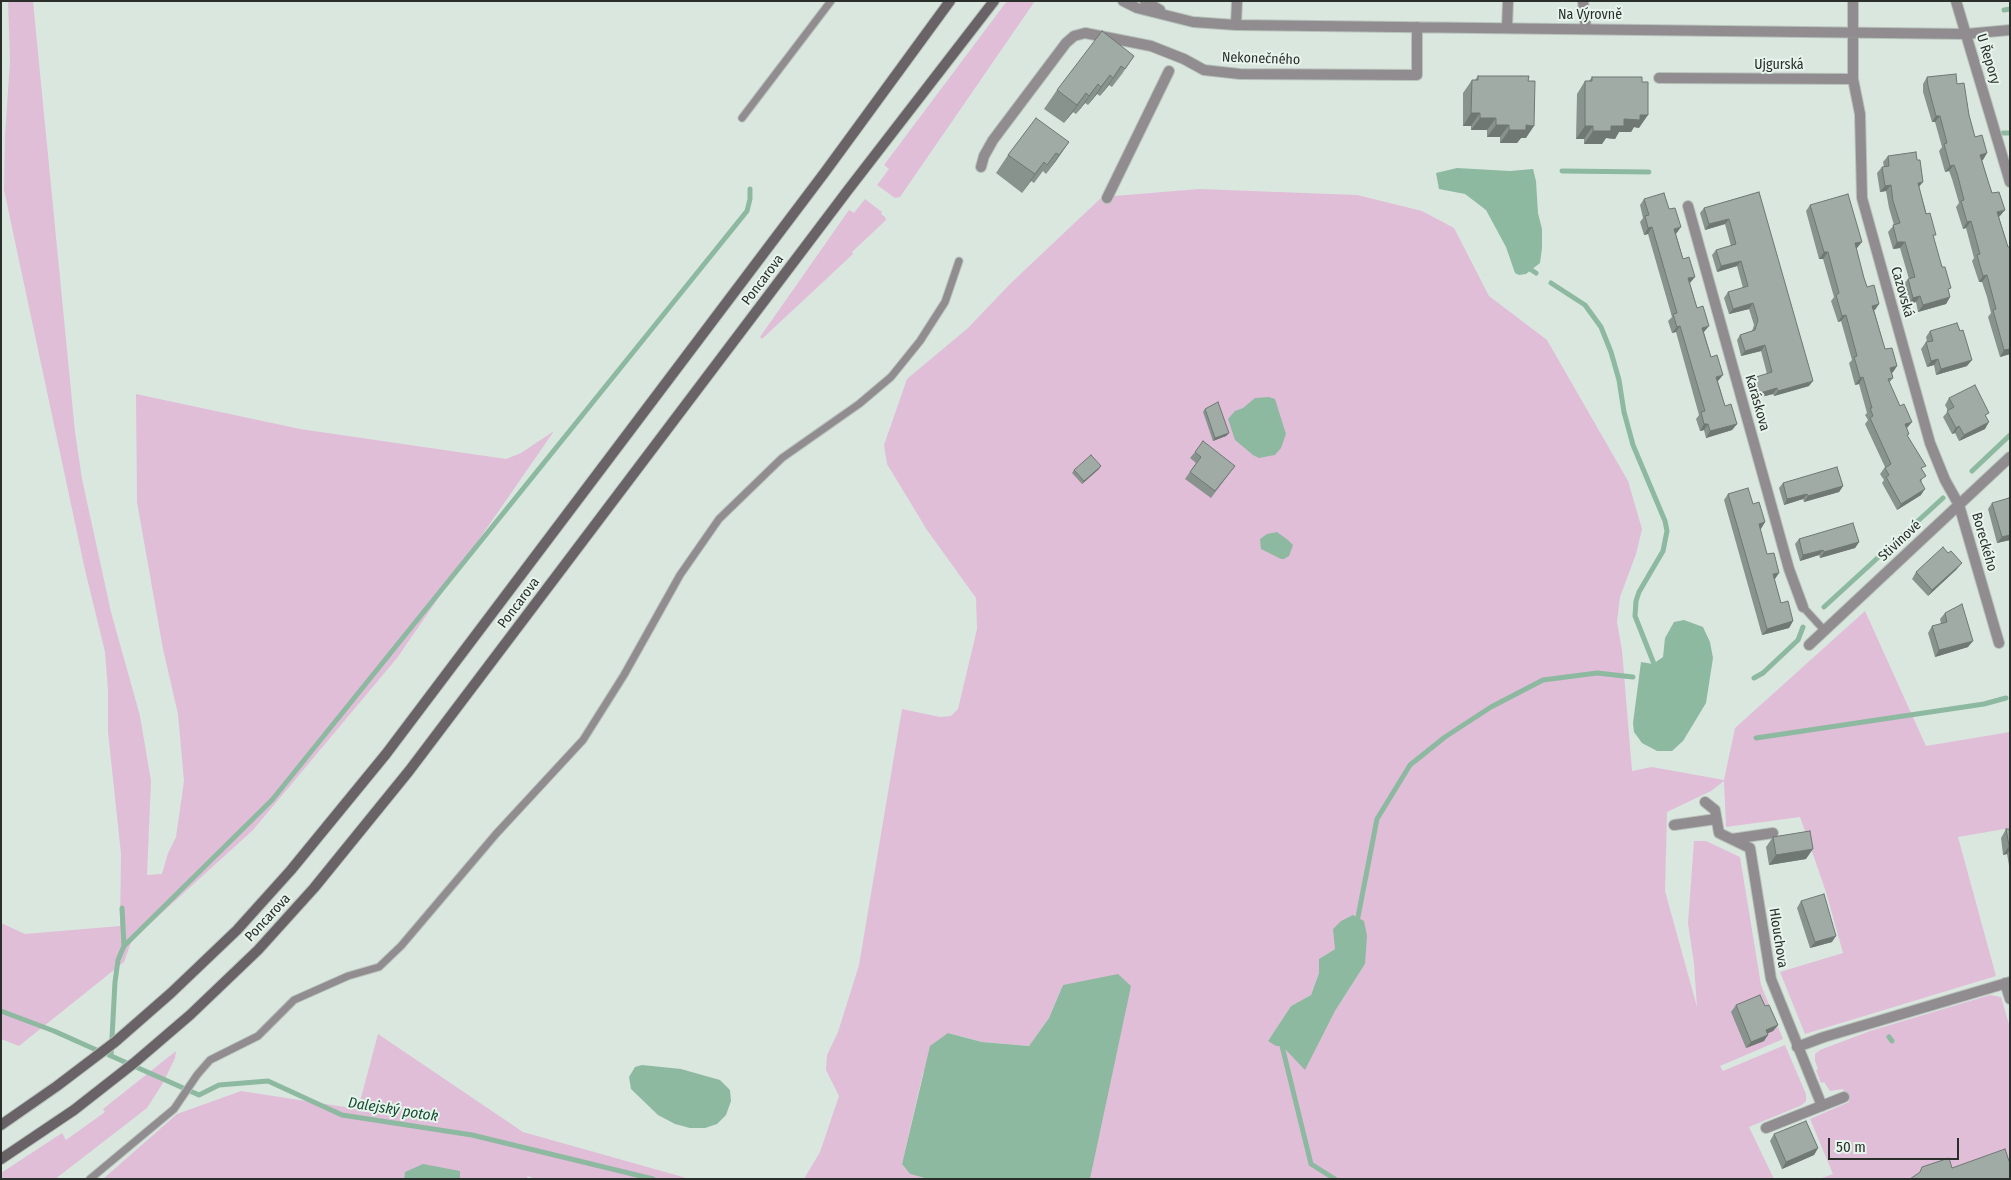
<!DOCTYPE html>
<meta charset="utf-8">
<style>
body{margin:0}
#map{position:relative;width:2011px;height:1180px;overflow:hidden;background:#dae7df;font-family:"Fira Sans Condensed",sans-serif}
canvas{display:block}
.frame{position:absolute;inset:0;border:2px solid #2a2f2c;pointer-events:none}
.scale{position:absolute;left:1828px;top:1138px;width:131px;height:22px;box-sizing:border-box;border:2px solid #2a2f2c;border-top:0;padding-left:6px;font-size:15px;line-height:18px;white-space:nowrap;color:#2a2f2c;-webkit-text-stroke:4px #e7f4ec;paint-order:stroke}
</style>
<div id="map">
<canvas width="2011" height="1180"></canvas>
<div class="frame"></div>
<div class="scale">50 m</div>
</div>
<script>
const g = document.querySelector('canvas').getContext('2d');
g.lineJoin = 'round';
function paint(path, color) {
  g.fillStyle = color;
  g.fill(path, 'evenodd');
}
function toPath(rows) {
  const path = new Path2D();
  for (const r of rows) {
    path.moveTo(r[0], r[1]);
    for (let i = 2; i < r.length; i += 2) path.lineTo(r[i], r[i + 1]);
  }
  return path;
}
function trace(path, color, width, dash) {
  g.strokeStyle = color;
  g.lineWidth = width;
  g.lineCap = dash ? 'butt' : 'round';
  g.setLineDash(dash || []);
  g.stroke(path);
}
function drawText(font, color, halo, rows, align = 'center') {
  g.font = font + ' "Fira Sans Condensed",sans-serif';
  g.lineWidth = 4;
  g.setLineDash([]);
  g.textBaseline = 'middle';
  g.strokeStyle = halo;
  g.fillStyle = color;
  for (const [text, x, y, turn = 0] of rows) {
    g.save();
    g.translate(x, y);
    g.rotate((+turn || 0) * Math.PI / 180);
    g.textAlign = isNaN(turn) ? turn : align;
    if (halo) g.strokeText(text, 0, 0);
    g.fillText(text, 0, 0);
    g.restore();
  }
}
const green = toPath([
 [8,1,33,1,75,432,82,479,111,612,140,716,151,781,147,875,162,874,168,853,176,837,184,781,178,714,163,649,137,502,136,394,300,429,506,459,521,453,554,431,397,658,253,830,132,940,124,962,19,1046,1,1039,1,923,25,934,120,926,121,854,108,732,108,690,105,652,85,570,4,190,5,136,10,61],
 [1007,1,1035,1,900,197,895,198,877,185,889,169,884,165],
 [1199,189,1357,195,1422,211,1454,228,1489,296,1547,340,1628,481,1642,529,1636,554,1620,597,1617,622,1622,650,1632,771,1652,767,1724,780,1735,728,1865,611,1926,746,2010,732,2010,828,1958,837,1996,976,1805,1034,1780,972,1843,953,1826,892,1800,817,1726,827,1724,781,1711,791,1667,812,1665,891,1697,1007,1694,964,1688,923,1694,841,1706,841,1740,857,1761,985,1783,1039,1720,1066,1723,1071,1785,1045,1806,1094,1806,1101,1802,1105,1749,1127,1774,1179,1090,1179,1130,986,1077,984,1063,985,1049,1018,1029,1046,982,1042,949,1033,923,1073,902,1164,910,1174,928,1179,804,1179,820,1152,839,1096,826,1070,827,1055,838,1032,859,965,902,709,940,717,951,716,958,709,977,629,976,598,927,530,887,464,884,445,907,379,968,328,1011,283,1102,197],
 [1335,949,1365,964,1335,1011,1305,1069,1282,1046,1268,1041,1291,1006,1311,995,1319,973,1319,959],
 [865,199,882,212,881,214,885,217,886,220,852,252,853,254,762,339,760,337,849,210,854,213],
 [1990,995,2001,997,2010,1028,2010,1178,1819,1179,1833,1174,1810,1119,1849,1102,1843,1089,1830,1091,1824,1082,1821,1083,1816,1070,1818,1069,1815,1061,1815,1054,1820,1050,1870,1031],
 [378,1034,523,1132,690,1179,537,1179,527,1176,528,1179,460,1179,460,1171,405,1172,404,1179,103,1179,177,1114,241,1091,358,1109],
 [176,1051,175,1058,163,1083,147,1108,63,1173,55,1179,1,1179,1,1173,62,1133,66,1140,105,1112,103,1109]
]);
const water = toPath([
 [1457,168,1510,171,1533,169,1536,181,1538,213,1542,229,1542,248,1540,263,1526,274,1519,275,1515,273,1506,247,1486,210,1465,194,1439,189,1436,173],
 [1269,397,1275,399,1286,434,1281,448,1275,455,1259,458,1253,455,1235,440,1228,419,1235,411,1243,408,1255,398],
 [1277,532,1288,540,1293,545,1289,556,1284,559,1281,559,1261,549,1260,539,1267,534],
 [1684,620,1703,627,1710,642,1713,658,1706,703,1683,741,1672,751,1657,751,1642,743,1634,732,1633,723,1641,662,1653,664,1663,657,1665,638,1674,622],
 [1353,915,1364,921,1367,936,1365,964,1335,1011,1305,1070,1282,1046,1276,1046,1268,1041,1291,1006,1311,995,1319,973,1319,959,1335,949,1333,929,1341,921],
 [1118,974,1131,986,1090,1179,928,1179,910,1174,902,1164,930,1046,948,1033,982,1042,1029,1046,1049,1018,1063,985],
 [642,1065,681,1069,720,1080,730,1090,731,1101,726,1115,717,1124,705,1128,690,1128,675,1124,658,1115,631,1089,629,1077,635,1067],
 [423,1164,460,1171,460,1179,404,1179,405,1172]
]);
const stream = toPath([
 [2004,10,2010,9],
 [1993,69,1996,78],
 [2003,133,2010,133],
 [1562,171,1649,172],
 [1528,265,1530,269,1536,273],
 [1551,283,1585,305,1601,327,1611,352,1619,380,1624,412,1633,445,1665,521,1667,531,1663,551,1639,592,1636,601,1635,616,1656,669],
 [1972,471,2010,435],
 [1824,607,1943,498],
 [1754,678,1763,673,1798,640,1803,627],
 [1756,738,1984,704,2006,698],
 [122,908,124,946],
 [1357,922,1377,819,1410,765,1445,737,1491,707,1543,680,1597,673,1633,677],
 [1,1011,54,1031,101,1052],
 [1889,1037,1892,1041],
 [1285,1040,1282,1046,1311,1164,1335,1179],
 [109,1055,199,1095,219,1085,268,1081,342,1115,472,1135,653,1179],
 [111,1056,115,982,118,960,124,946,272,800,747,211,750,199,750,189]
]);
const service = toPath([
 [742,118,831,1],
 [1803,607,1824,630],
 [90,1179,174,1109,197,1075,210,1060,258,1036,294,1000,348,976,379,967,401,946,496,834,583,740,624,675,680,575,719,519,782,458,859,404,891,377,920,341,945,302,959,261]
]);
const pedestrian = toPath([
 [1583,1,1586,29],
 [1507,28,1508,1],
 [1107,198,1169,71]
]);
const minor = toPath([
 [1123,1,1137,8,1193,22,1236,25,1966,34,2010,30],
 [1145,1,1160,10],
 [1956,1,2010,182],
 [1236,25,1237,1],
 [1659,78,1853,79,1853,1],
 [1853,79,1860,114,1862,198,1930,443,1945,480,1959,505,1999,643],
 [981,167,984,156,993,140,1066,43,1074,36,1085,33,1151,46,1184,59,1204,70,1240,74,1417,75,1417,27],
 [1688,206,1789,569,1803,607],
 [1809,645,2010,457],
 [1705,802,1715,810,1719,833,1750,848,1771,979,1822,1106],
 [1674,825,1716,819],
 [1732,839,1773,833],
 [2005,983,2010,999],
 [1797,1047,1824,1037,2010,982],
 [1766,1128,1844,1097]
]);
const secondary = toPath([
 [1,1125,57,1086,115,1042,171,993,237,930,291,870,386,754,825,172,950,1],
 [1,1159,74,1110,134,1063,190,1015,258,950,314,888,409,771,848,190,994,1]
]);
const wall = toPath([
 [1134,56,1112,87,1109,85,1100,96,1097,94,1088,105,1085,103,1076,114,1073,112,1064,123,1044,109,1057,90],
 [1478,76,1526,138,1521,138,1517,143,1500,143,1500,137,1487,137,1487,130,1471,130,1471,126,1463,126,1463,93,1472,80,1475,80],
 [1592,77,1639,128,1634,127,1631,132,1619,132,1615,139,1606,138,1602,144,1584,144,1584,139,1576,139,1577,94,1585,81,1589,81],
 [1927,77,1957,84,1969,115,1975,137,1987,153,1982,160,1989,184,2000,216,1999,217,2008,247,2010,247,2010,354,2000,357,1988,317,1991,313,1987,297,1982,282,1979,282,1972,261,1974,258,1966,228,1963,229,1956,207,1959,203,1952,179,1949,171,1945,172,1939,151,1942,147,1935,122,1932,122,1923,92,1923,84],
 [1069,142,1046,174,1043,171,1034,183,1031,181,1022,193,996,173,1008,155],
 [1888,156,1919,187,1950,297,1946,304,1918,312,1916,302,1908,304,1903,285,1908,279,1909,279,1900,248,1893,249,1888,232,1894,225,1889,208,1886,191,1880,192,1877,173,1882,167,1884,167,1883,162],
 [1759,192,1809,386,1774,396,1773,394,1753,399,1749,383,1753,378,1767,374,1761,351,1741,356,1737,340,1740,335,1752,331,1754,325,1749,309,1729,314,1724,298,1728,292,1743,288,1737,266,1717,272,1712,255,1716,250,1731,246,1725,224,1705,230,1700,213,1704,208],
 [1644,199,1676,234,1725,406,1737,424,1732,430,1706,438,1704,430,1700,431,1696,419,1699,415,1676,332,1672,333,1668,321,1672,317,1648,234,1644,235,1640,222,1643,218,1640,205],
 [1810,205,1857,248,1856,248,1864,278,1875,310,1874,310,1885,349,1897,366,1893,372,1892,373,1893,378,1889,383,1907,428,1907,436,1922,470,1921,495,1897,510,1882,483,1884,480,1880,474,1885,467,1865,424,1868,420,1865,415,1867,413,1859,384,1855,385,1849,363,1852,360,1841,321,1838,322,1831,301,1834,297,1823,259,1819,259,1806,211],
 [1930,331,1967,366,1936,375,1934,365,1927,367,1921,349,1926,342,1927,342,1926,337],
 [1949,398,1986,416,1985,429,1959,441,1955,433,1952,434,1943,417,1948,411,1945,405],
 [1205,409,1229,433,1226,436,1213,441,1203,412],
 [1195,452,1235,466,1211,498,1185,479,1196,463,1190,458],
 [1099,469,1082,484,1072,473,1074,470],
 [1783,483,1843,486,1839,492,1804,502,1803,499,1784,505,1779,488],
 [1728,494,1753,504,1765,522,1760,529,1781,603,1793,621,1789,628,1762,635,1724,500],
 [1992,503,2010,540,1997,543,1988,509],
 [1799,539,1859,542,1855,548,1820,558,1819,555,1800,561,1795,544],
 [1948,553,1957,569,1928,596,1912,579,1916,572],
 [1945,613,1968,647,1935,657,1928,633,1932,626,1941,624,1940,619],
 [2006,829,2010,829,2010,871,2007,854,2003,855,2001,838],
 [1773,837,1806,859,1769,865,1766,847],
 [1801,901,1832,942,1810,948,1797,908],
 [1736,1005,1765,1006,1778,1025,1773,1031,1768,1033,1764,1041,1746,1048,1731,1012],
 [1774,1134,1818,1148,1814,1155,1782,1169,1770,1141]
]);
const shadedWall = toPath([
 [1134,56,1122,74,1112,87,1125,69],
 [1121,66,1109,85,1100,96,1113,78],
 [1110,75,1097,94,1088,105,1101,87],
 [1098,84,1085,103,1076,114,1089,96],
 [1086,93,1073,112,1064,123,1077,105],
 [1471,113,1480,113,1471,126,1463,126],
 [1640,115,1648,115,1639,128,1634,127,1631,132,1619,132,1615,139,1606,138,1602,144,1584,144,1593,131,1611,126,1624,119],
 [1936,116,1940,116,1935,122,1932,122],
 [1480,118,1496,118,1487,130,1471,130],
 [1496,125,1509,125,1500,137,1487,137],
 [1526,125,1534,126,1526,138,1521,138,1517,143,1500,143,1509,130],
 [1585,126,1593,126,1584,139,1576,139],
 [1069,142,1056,161,1046,174,1059,155],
 [1987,153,1983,160,1976,162,1980,155],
 [1044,162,1031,181,1022,193,1035,174],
 [1954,165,1949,171,1945,172,1950,166],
 [1923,182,1918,188,1918,183],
 [1891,185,1886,191,1880,192,1885,186],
 [2005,210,2000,216,1993,218,1997,212],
 [1729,219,1725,224,1705,230,1709,224],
 [1971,221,1966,228,1963,229,1967,222],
 [1652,227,1648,234,1644,235,1648,228],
 [1681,227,1676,234,1670,236,1674,229],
 [1862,242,1857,248,1850,250,1855,243],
 [1897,242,1905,242,1900,248,1893,249],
 [1824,252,1828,252,1823,259,1819,259],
 [1741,261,1737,266,1717,272,1721,266],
 [1987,275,1982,282,1979,282,1983,276],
 [1695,277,1690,283,1684,285,1688,278],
 [1920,296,1916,302,1908,304,1913,298],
 [1950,297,1946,304,1918,312,1923,305],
 [1753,303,1749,309,1729,314,1733,309],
 [1879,304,1875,310,1868,312,1872,306],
 [1846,315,1841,321,1838,322,1842,316],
 [1680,326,1676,332,1672,333,1677,327],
 [1709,326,1704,332,1698,334,1702,328],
 [1765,345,1761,351,1741,356,1745,351],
 [2010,349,2010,354,2000,357,2004,350],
 [1938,359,1934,365,1927,367,1931,361],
 [1972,360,1967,366,1936,375,1941,369],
 [1897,366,1893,372,1886,374,1890,368],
 [1723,375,1718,381,1712,383,1716,377],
 [1863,377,1859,384,1855,385,1860,378],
 [1813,381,1809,386,1774,396,1778,391],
 [1777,388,1773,394,1753,399,1757,394],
 [1912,422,1907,428,1900,431,1905,424],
 [1989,422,1985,429,1959,441,1964,435],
 [1704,424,1708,424,1704,430,1700,431],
 [1737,424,1732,430,1706,438,1710,431],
 [1959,426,1955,433,1952,434,1956,428],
 [1229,433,1226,436,1213,441,1215,438],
 [1101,466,1099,469,1082,484,1084,481],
 [1843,486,1839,492,1804,502,1808,496],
 [1925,489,1921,495,1897,510,1901,504],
 [1807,494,1803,499,1784,505,1787,499],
 [1765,522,1761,529,1754,531,1759,524],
 [2010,535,2010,540,1997,543,2002,537],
 [1859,542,1855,548,1820,558,1824,552],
 [1823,550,1819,555,1800,561,1803,555],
 [1962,563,1957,569,1928,596,1932,590],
 [1779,573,1775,579,1768,581,1773,574],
 [1793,621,1789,628,1762,635,1767,629],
 [1973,641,1968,647,1935,657,1939,650],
 [2009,846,2010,846,2010,850,2007,854,2003,855],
 [1813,849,1806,859,1769,865,1776,855],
 [1836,936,1832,942,1810,948,1815,942],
 [1778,1025,1773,1031,1762,1036,1766,1030],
 [1768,1035,1764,1041,1746,1048,1751,1042],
 [1818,1148,1814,1155,1782,1169,1786,1162]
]);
const building = toPath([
 [1102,31,1134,56,1125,69,1121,66,1113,78,1110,75,1101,87,1098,84,1089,96,1086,93,1077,105,1057,90,1102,31],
 [1956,74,1957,84,1964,83,1969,115,1975,137,1982,135,1987,153,1980,155,1989,184,1992,193,1999,192,2005,210,1997,212,2008,247,2010,247,2010,349,2004,350,1993,310,1996,309,1991,290,1987,275,1983,276,1977,255,1980,254,1971,221,1967,222,1961,201,1964,200,1957,173,1954,165,1950,166,1944,144,1947,143,1940,116,1936,116,1928,86,1927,77,1956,74],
 [1478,76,1529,76,1528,81,1535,81,1534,126,1526,125,1526,130,1509,130,1509,125,1496,125,1496,118,1480,118,1480,113,1471,113,1472,80,1478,80,1478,76],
 [1592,77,1642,77,1642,82,1648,82,1648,115,1640,115,1640,120,1624,119,1624,126,1611,126,1611,131,1593,131,1593,126,1585,126,1585,81,1592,81,1592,77],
 [1036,118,1069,142,1059,155,1056,153,1047,165,1044,162,1035,174,1008,155,1036,118],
 [1916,152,1917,160,1920,160,1923,182,1918,183,1926,214,1930,213,1936,235,1933,235,1942,267,1945,267,1951,288,1948,289,1950,297,1923,305,1920,296,1913,298,1908,279,1915,277,1905,242,1897,242,1893,225,1900,223,1893,201,1891,185,1885,186,1882,167,1889,166,1888,156,1916,152],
 [1759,192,1813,381,1778,391,1777,388,1757,394,1753,378,1772,372,1765,345,1745,351,1740,335,1755,330,1758,320,1753,303,1733,309,1728,292,1748,286,1741,261,1721,266,1716,250,1736,244,1729,219,1709,224,1704,208,1759,192],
 [1664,193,1669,209,1675,208,1681,227,1674,229,1683,259,1689,257,1695,277,1688,278,1697,308,1703,306,1709,326,1702,328,1711,357,1717,355,1723,375,1716,377,1725,406,1731,404,1737,424,1710,431,1708,424,1704,424,1701,412,1705,411,1680,326,1677,327,1673,314,1677,313,1652,227,1648,228,1645,216,1649,215,1644,199,1664,193],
 [1848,194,1862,242,1855,243,1864,278,1867,287,1874,285,1879,304,1872,306,1875,315,1885,349,1892,348,1897,366,1890,368,1893,378,1888,379,1900,406,1904,404,1912,422,1905,424,1909,434,1907,435,1926,466,1921,468,1926,476,1920,480,1925,489,1901,504,1886,477,1889,475,1885,468,1891,464,1870,418,1873,416,1870,408,1872,408,1863,377,1860,378,1854,357,1857,356,1846,315,1842,316,1836,295,1839,293,1828,252,1824,252,1810,205,1848,194],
 [1957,323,1960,331,1963,330,1972,360,1941,369,1938,359,1931,361,1926,342,1933,341,1930,331,1957,323],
 [1975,385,1989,413,1985,415,1989,422,1964,435,1959,426,1956,428,1947,411,1954,407,1949,398,1975,385],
 [1218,402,1229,433,1215,438,1205,409,1218,402],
 [1203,441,1235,466,1215,491,1190,472,1201,457,1195,452,1203,441],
 [1091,455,1101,466,1084,481,1074,470,1091,455],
 [1837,467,1843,486,1808,496,1807,494,1787,499,1783,483,1837,467],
 [1748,488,1753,504,1759,502,1765,522,1759,524,1767,554,1774,553,1779,573,1773,574,1781,603,1788,601,1793,621,1767,629,1728,494,1748,488],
 [2009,498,2010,501,2010,535,2002,537,1992,503,2009,498],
 [1853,523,1859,542,1824,552,1823,550,1803,555,1799,539,1853,523],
 [1943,547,1948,553,1951,551,1962,563,1932,590,1916,572,1943,547],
 [1962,604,1973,641,1939,650,1932,626,1947,622,1945,613,1962,604],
 [2006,829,2010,829,2010,846,2009,846,2006,829],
 [1810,831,1813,849,1776,855,1773,837,1810,831],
 [1824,894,1836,936,1815,942,1801,901,1824,894],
 [1760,995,1765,1006,1769,1005,1778,1025,1766,1030,1768,1035,1751,1042,1736,1005,1760,995],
 [1806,1121,1818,1148,1786,1162,1774,1134,1806,1121],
 [2005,1149,2010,1164,2010,1179,1910,1179,1920,1172,1922,1167,1949,1158,1952,1168,2005,1149]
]);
const streetNames = [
 ["Na Výrovně",1590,15],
 ["Nekonečného",1261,59,2],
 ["U Řepory",1988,59,73],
 ["Ujgurská",1779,65],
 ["Poncarova",763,280,-53],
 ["Cazovská",1902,292,74],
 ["Karáskova",1757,403,74],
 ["Stivínové",1900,541,-43],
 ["Boreckého",1984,542,74],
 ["Poncarova",519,603,-53],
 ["Poncarova",268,918,-47],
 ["Hlouchova",1778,938,81]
];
const waterNames = [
 ["Dalejský potok",393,1110,9]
];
paint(green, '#e0bed8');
paint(water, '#8db9a0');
trace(stream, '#8db9a0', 5);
trace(service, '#b7c2bb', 9);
trace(pedestrian, '#b7c2bb', 12);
trace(minor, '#b7c2bb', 12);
trace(secondary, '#b7c2bb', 12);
trace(service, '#908c8f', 7);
trace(pedestrian, '#908c8f', 10);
trace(minor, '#908c8f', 10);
trace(secondary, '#696267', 10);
paint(wall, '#89938d');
paint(shadedWall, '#6f7873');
paint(building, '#9faba4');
trace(building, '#6f7873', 1);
drawText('14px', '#2a2f2c', '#e7f4ec', streetNames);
drawText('italic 15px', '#164c33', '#e7f4ec', waterNames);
</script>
